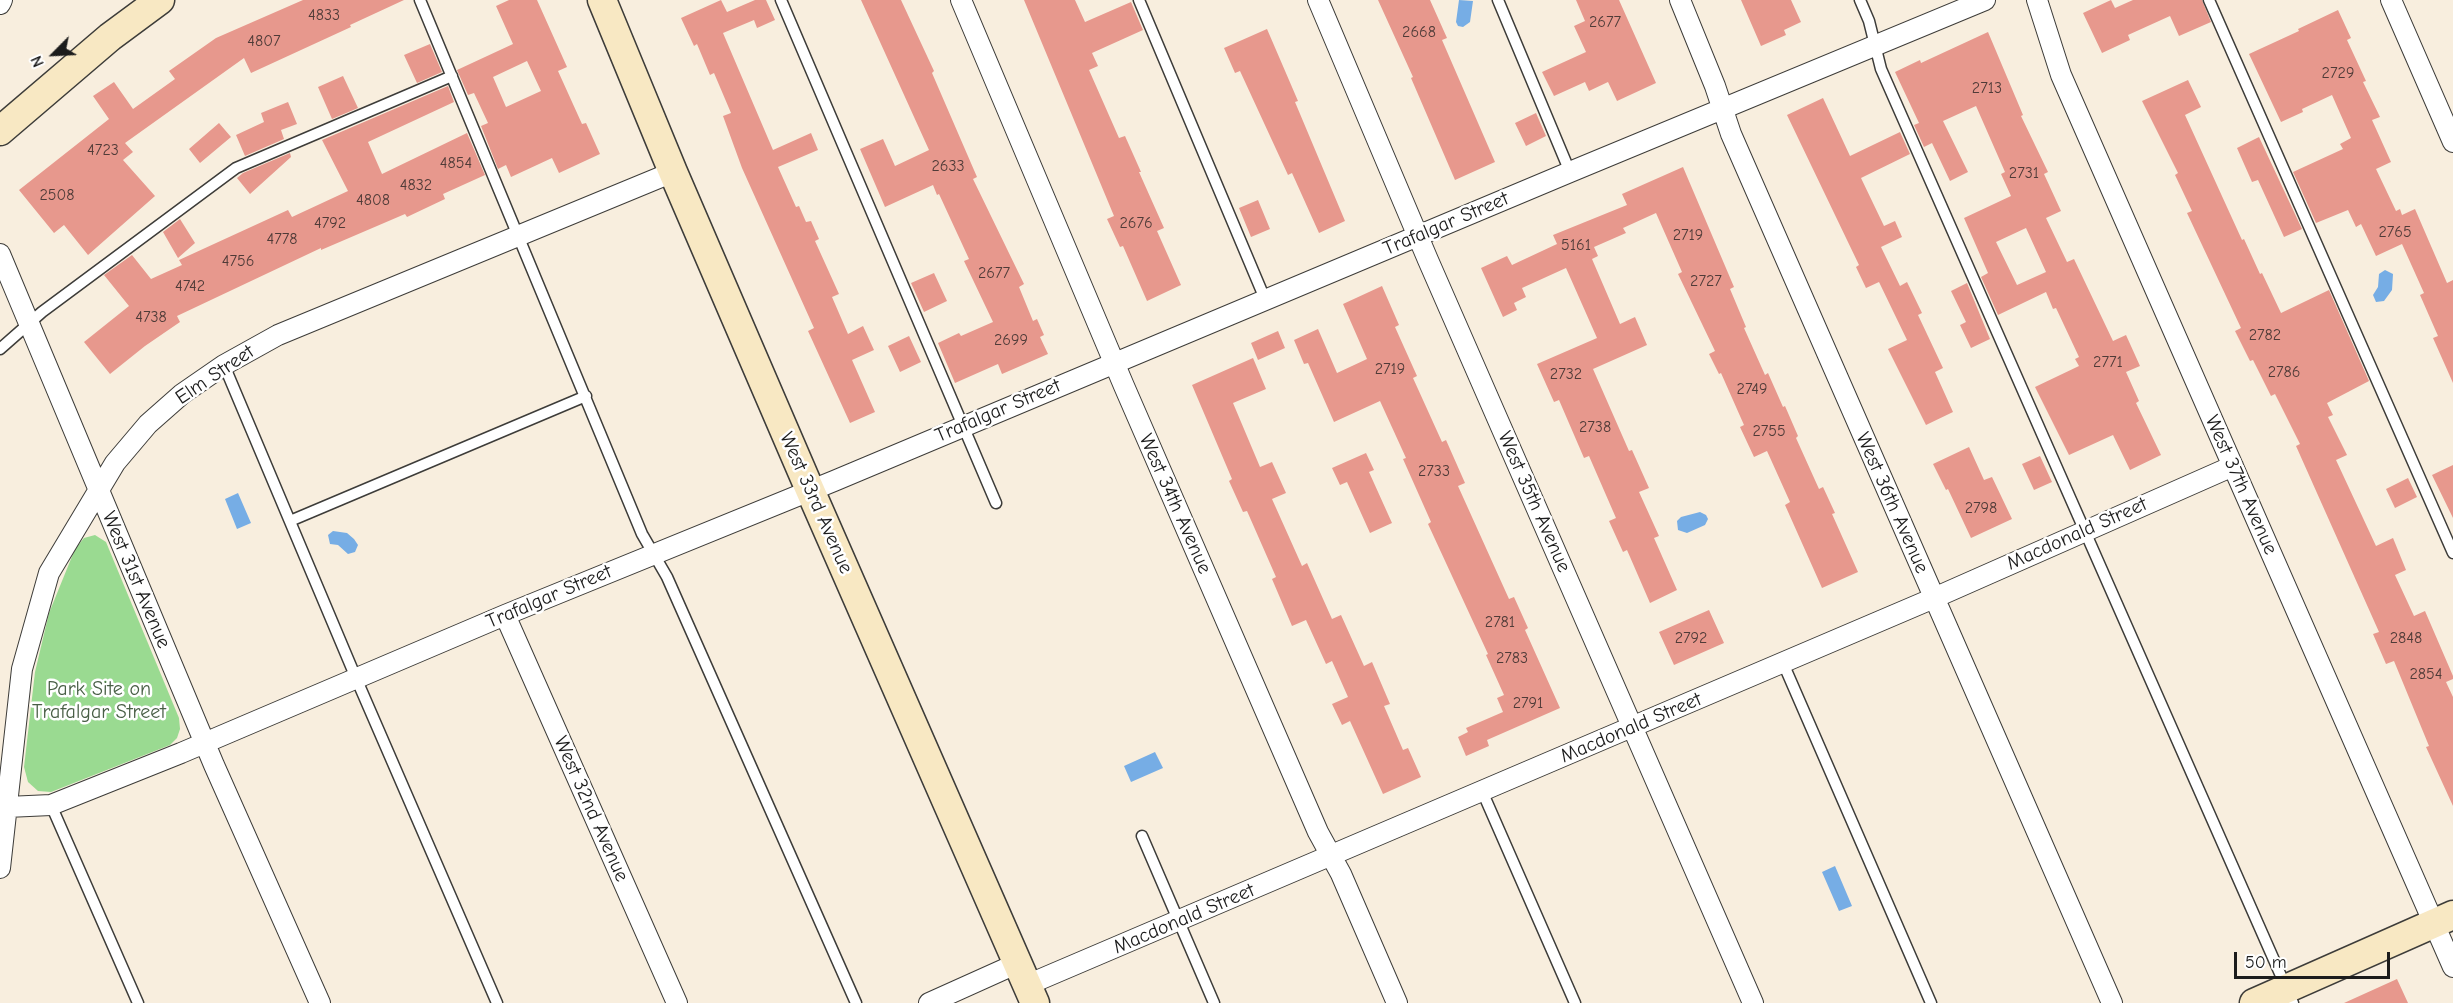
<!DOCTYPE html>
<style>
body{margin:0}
#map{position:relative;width:2453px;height:1003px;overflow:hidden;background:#f8eede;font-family:"Comic Neue",sans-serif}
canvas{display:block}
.north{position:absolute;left:24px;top:24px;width:60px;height:60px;-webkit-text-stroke:4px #fff;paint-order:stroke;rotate:246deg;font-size:16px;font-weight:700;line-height:24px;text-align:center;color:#1c1c1c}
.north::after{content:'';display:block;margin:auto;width:21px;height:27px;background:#1c1c1c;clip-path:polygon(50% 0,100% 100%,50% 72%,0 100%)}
.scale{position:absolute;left:2234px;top:952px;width:156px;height:27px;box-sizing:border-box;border:3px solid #1c1c1c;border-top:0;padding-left:8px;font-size:18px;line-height:21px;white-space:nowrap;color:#1c1c1c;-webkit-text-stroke:4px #fff;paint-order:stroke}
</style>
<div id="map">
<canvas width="2453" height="1003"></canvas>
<div class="north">N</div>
<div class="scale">50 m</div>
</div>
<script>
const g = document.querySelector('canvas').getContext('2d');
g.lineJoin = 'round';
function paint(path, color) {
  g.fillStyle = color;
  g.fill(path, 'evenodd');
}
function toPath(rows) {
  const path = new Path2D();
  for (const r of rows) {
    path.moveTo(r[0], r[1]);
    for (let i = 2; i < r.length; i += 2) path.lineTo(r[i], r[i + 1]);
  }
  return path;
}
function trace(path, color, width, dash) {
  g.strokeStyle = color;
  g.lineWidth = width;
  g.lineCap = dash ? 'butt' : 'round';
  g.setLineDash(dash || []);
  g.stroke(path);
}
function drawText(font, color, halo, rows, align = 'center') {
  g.font = font + ' "Comic Neue",sans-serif';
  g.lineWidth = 5;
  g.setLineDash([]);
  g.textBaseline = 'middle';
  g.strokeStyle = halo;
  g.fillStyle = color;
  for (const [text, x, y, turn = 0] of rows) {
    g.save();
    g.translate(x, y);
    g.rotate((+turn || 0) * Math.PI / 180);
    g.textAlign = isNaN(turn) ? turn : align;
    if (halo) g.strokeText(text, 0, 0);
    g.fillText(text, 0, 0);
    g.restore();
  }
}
const green = toPath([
 [95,535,106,542,179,718,180,729,177,738,170,745,51,792,38,791,28,782,24,767,35,672,49,613,75,549,84,538]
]);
const water = toPath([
 [1459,0,1473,1,1470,22,1463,27,1458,26,1456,22],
 [2385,270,2393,274,2392,290,2384,301,2376,302,2373,295,2378,287,2379,274],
 [238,493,251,523,237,529,225,499],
 [1700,512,1706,515,1708,519,1705,525,1687,533,1678,530,1677,521,1681,517],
 [333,531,347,533,354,539,358,545,355,552,348,554,338,545,330,544,328,535],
 [1155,752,1163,768,1131,782,1124,766],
 [1835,866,1852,906,1839,911,1822,872]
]);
const building = toPath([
 [303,0,404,0,350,25,351,27,251,73,244,58,125,143,133,152,123,160,155,196,88,255,64,225,54,233,19,190,109,119,93,96,114,82,133,109,175,79,169,71,216,38],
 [509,0,537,0,567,67,558,71,582,124,586,123,600,154,559,173,552,158,511,177,506,165,498,169,481,126,488,123,474,93,468,95,457,70,513,44,496,6],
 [527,61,541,91,506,107,493,77],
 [721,0,727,12,755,0,766,0,775,20,757,28,754,20,723,33,773,150,811,133,818,150,778,167,796,207,799,206,806,222,811,221,819,239,815,241,839,294,832,297,848,334,863,326,874,350,852,360,875,412,850,423,808,331,814,328,742,168,723,116,731,113,714,73,710,75,697,44,694,46,681,18],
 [861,0,901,0,934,71,932,73,977,177,973,179,1024,284,1019,287,1033,321,1037,319,1044,335,1040,337,1048,354,1002,374,998,364,955,383,938,343,959,333,961,336,993,322,964,261,969,259,939,194,937,195,933,185,885,207,860,149,883,139,895,166,929,150],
 [1024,0,1075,0,1085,22,1131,2,1143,30,1092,53,1098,66,1089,70,1119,138,1125,136,1141,172,1139,172,1164,228,1157,231,1181,285,1147,301,1123,246,1120,247,1107,219,1114,216],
 [1378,0,1430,0,1447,38,1442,40,1495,162,1455,180,1411,78,1413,77],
 [1576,0,1619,0,1656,83,1617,101,1608,82,1589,91,1585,82,1554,96,1542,72,1586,52,1574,26,1585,21],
 [1741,0,1791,0,1801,22,1784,30,1786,35,1761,46],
 [2111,0,2115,8,2133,0,2202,0,2211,22,2179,36,2170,16,2128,35,2130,40,2102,53,2083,13],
 [2338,10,2351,38,2347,40,2366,81,2363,82,2380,117,2372,120,2391,162,2376,169,2396,211,2400,209,2402,215,2415,209,2447,283,2453,280,2453,383,2433,338,2438,336,2420,295,2424,293,2402,244,2376,256,2361,224,2356,227,2348,210,2316,223,2293,172,2343,149,2340,144,2351,138,2332,95,2302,109,2303,112,2281,122,2249,54,2299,31,2298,29],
 [1267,29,1298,101,1295,102,1345,221,1319,233,1292,173,1288,175,1240,71,1235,73,1224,48],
 [1988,32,2023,115,2021,116,2048,172,2044,174,2061,211,2046,218,2067,262,2074,259,2113,341,2126,335,2140,366,2126,372,2139,401,2136,403,2161,455,2130,470,2113,435,2069,455,2035,387,2079,366,2075,359,2079,357,2056,308,2053,309,2046,292,1998,315,1981,277,1988,273,1964,218,2011,196,2001,174,2005,172,1976,106,1943,121,1968,172,1950,181,1932,143,1924,147,1914,125,1919,123,1895,72,1920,60,1921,63],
 [2026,228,2046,272,2017,285,1996,242],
 [430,44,442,72,417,83,404,55],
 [343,76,358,108,332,119,318,87],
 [2188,80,2201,107,2185,115,2242,240,2244,239,2260,274,2262,273,2281,313,2329,290,2369,381,2327,403,2333,415,2328,417,2347,455,2336,460,2376,546,2393,538,2406,570,2395,575,2414,616,2425,611,2453,676,2453,679,2446,682,2453,697,2453,806,2426,747,2429,746,2394,661,2386,664,2373,634,2379,632,2296,446,2300,444,2275,394,2271,396,2253,360,2250,361,2235,331,2241,328,2187,213,2192,211,2175,175,2178,173,2142,101],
 [448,86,454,102,368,142,382,174,467,133,485,175,443,194,445,199,407,217,405,214,321,250,321,248,177,316,180,322,145,346,110,374,84,342,129,306,104,275,132,255,151,279,182,265,179,260,288,210,292,217,348,191,322,140],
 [1823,98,1850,156,1900,132,1910,154,1861,178,1884,226,1895,221,1902,237,1881,247,1900,286,1907,282,1922,313,1918,315,1943,368,1935,372,1953,412,1926,425,1888,349,1907,340,1879,282,1866,288,1856,267,1859,265,1787,115],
 [288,102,297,124,281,130,284,139,245,156,236,135,264,122,261,113],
 [1536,113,1546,136,1526,146,1515,123],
 [219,123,231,137,200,163,189,149],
 [2259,137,2302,229,2284,237,2258,180,2252,182,2237,148],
 [290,153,291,157,250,194,237,178,243,173],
 [1683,167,1734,287,1730,289,1746,327,1744,328,1765,375,1768,373,1783,407,1785,406,1798,436,1796,438,1819,489,1823,487,1835,513,1832,514,1858,572,1822,588,1785,505,1790,502,1767,451,1754,457,1740,427,1744,425,1721,373,1719,374,1709,354,1715,351,1678,274,1682,272,1656,213,1623,228,1626,233,1594,247,1598,256,1592,259,1620,324,1635,317,1647,345,1593,369,1629,451,1632,450,1649,488,1639,492,1659,536,1654,538,1677,590,1650,603,1627,550,1623,552,1609,521,1616,518,1589,456,1584,458,1559,400,1554,402,1537,364,1597,338,1566,268,1522,288,1526,297,1514,303,1517,310,1503,317,1481,268,1507,256,1512,265,1557,244,1553,235,1627,205,1622,194],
 [1258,200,1270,229,1251,237,1239,208],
 [180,219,195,243,178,258,163,232],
 [934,273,947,301,924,312,911,283],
 [1967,283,1990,339,1971,348,1960,325,1966,322,1951,291],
 [1382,286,1399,325,1395,327,1417,376,1413,378,1442,442,1446,440,1465,483,1458,486,1509,599,1514,597,1528,628,1525,630,1560,708,1487,740,1489,746,1466,756,1458,737,1468,732,1466,728,1503,712,1497,698,1504,695,1486,655,1488,654,1428,524,1431,522,1403,459,1406,458,1380,401,1334,422,1308,363,1304,364,1294,340,1318,329,1337,373,1367,359,1343,304],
 [1278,331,1285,348,1258,360,1251,343],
 [909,336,921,362,900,372,888,346],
 [1253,358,1266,389,1233,403,1260,467,1272,462,1286,493,1272,499,1302,566,1307,563,1332,619,1341,615,1364,666,1372,662,1390,704,1384,706,1403,750,1408,748,1421,777,1383,794,1350,721,1342,725,1332,704,1348,697,1332,661,1326,664,1306,620,1292,626,1272,579,1276,577,1247,511,1243,512,1229,481,1232,479,1192,385],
 [1969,447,1984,480,1992,477,2012,519,1971,538,1948,489,1946,490,1933,464],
 [1366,453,1374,470,1369,472,1392,523,1370,533,1347,482,1340,485,1332,468],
 [2040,456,2052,482,2034,490,2022,464],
 [2453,465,2453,518,2432,475],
 [2408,478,2417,497,2395,508,2386,489],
 [1709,610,1724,643,1674,665,1659,632],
 [2397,979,2408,1003,2344,1003]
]);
const lane = toPath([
 [420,0,642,534,667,577,856,1003],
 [781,0,996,503],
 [1139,0,1265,299],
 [1498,0,1570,172],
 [1860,0,1869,21,1881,69,2293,1003],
 [2209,0,2453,553],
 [0,349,42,312,236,168,452,76],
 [224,365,356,678,497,1003],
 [290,521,586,396],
 [1783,663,1931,1003],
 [1482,791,1575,1003],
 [51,805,138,1003],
 [1142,836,1214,1003]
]);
const street = toPath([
 [961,0,1124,386,1318,832,1341,874,1397,1003],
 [1318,0,1428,260,1753,1003],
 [1680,0,1715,86,1731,134,2112,1003],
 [2037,0,2061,75,2453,967],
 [2391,0,2453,142],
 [0,4,2,0],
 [0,254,214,765,320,1003],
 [505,615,677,1003],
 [7,807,51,805,181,753,505,615,834,481,1570,172,1985,0],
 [0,868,22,669,49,573,115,463,148,424,182,394,224,365,278,335,673,172],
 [1027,985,1934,598,2233,466],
 [929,1003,1018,963]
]);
const secondary = toPath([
 [602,0,673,172,810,490,1035,1003],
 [0,131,110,37,160,0],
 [2254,1003,2453,915]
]);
const numberNames = [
 ["4833",324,15],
 ["2677",1605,22],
 ["2668",1419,32],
 ["4807",264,41],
 ["2729",2338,73],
 ["2713",1987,88],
 ["4723",103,150],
 ["4854",456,163],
 ["2633",948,166],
 ["2731",2024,173],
 ["4832",416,185],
 ["2508",57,195],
 ["4808",373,200],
 ["4792",330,223],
 ["2676",1136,223],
 ["2765",2395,232],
 ["2719",1688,235],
 ["4778",282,239],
 ["5161",1576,245],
 ["4756",238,261],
 ["2677",994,273],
 ["2727",1706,281],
 ["4742",190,286],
 ["4738",151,317],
 ["2782",2265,335],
 ["2699",1011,340],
 ["2771",2108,362],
 ["2719",1390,369],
 ["2786",2284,372],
 ["2732",1566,374],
 ["2749",1752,389],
 ["2738",1595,427],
 ["2755",1769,431],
 ["2733",1434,471],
 ["2798",1981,508],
 ["2781",1500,622],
 ["2792",1691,638],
 ["2848",2406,638],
 ["2783",1512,658],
 ["2854",2426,674],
 ["2791",1528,703]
];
const streetNames = [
 ["Trafalgar Street",1446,224,-23],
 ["Elm Street",215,375,-34],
 ["Trafalgar Street",998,411,-23],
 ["West 37th Avenue",2241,485,66],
 ["West 35th Avenue",1534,502,66],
 ["West 33rd Avenue",816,503,66],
 ["West 36th Avenue",1892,503,66],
 ["West 34th Avenue",1175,504,66],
 ["Macdonald Street",2077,534,-24],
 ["West 31st Avenue",136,580,67],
 ["Trafalgar Street",549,597,-23],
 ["Macdonald Street",1631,728,-23],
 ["West 32nd Avenue",591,809,66],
 ["Macdonald Street",1184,919,-23]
];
const parkNames = [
 ["Park Site on",99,689],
 ["Trafalgar Street",99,712]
];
paint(green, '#9ada91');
paint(water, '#76ade5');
paint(building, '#e7988d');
trace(lane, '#3d3c39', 13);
trace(street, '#3d3c39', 22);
trace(secondary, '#3d3c39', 31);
trace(lane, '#fff', 10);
trace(street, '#fff', 20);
trace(secondary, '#f8e8c3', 28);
drawText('16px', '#4f3b38', null, numberNames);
drawText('20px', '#1c1c1c', '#fff', streetNames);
drawText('20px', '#485e45', '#fff', parkNames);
</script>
